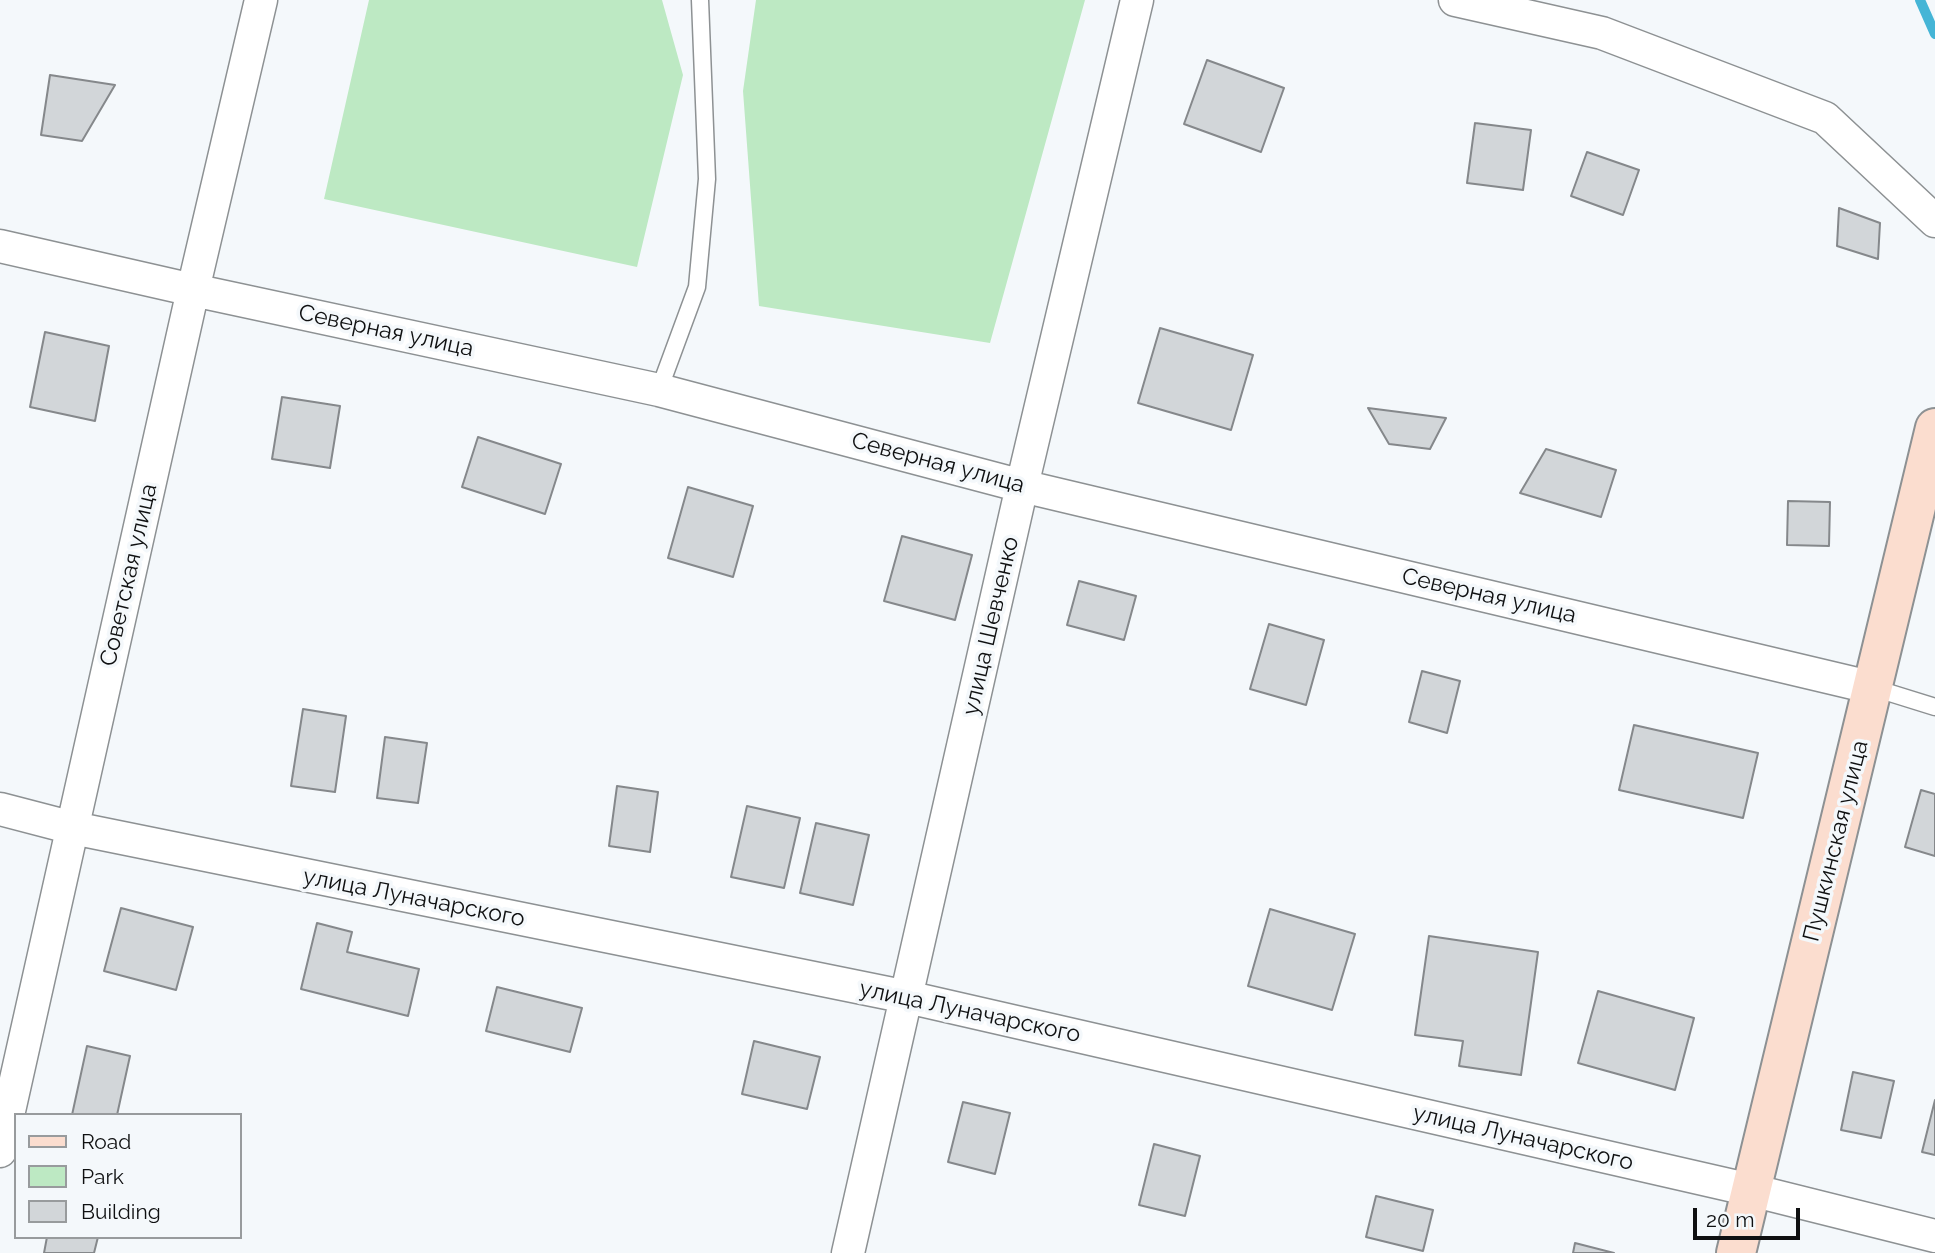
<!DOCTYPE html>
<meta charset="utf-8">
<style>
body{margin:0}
#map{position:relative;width:1935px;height:1253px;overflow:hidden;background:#f4f8fb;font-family:Raleway,sans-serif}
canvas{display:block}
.legend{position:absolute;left:14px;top:1113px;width:228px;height:126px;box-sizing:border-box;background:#f4f8fb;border:2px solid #989b9d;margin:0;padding:9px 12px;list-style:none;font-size:21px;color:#0f1011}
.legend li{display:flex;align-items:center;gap:14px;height:35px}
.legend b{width:35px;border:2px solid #989b9d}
.scale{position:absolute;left:1693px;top:1208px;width:107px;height:32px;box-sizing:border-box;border:4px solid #0f1011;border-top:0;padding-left:9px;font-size:21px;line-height:24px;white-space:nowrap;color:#0f1011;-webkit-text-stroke:5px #f4f8fb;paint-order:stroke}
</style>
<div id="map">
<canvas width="1935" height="1253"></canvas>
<ul class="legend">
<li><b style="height:9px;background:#fbddcf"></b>Road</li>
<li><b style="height:19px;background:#bde9c3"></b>Park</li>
<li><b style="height:19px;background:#d2d6d9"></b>Building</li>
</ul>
<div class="scale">20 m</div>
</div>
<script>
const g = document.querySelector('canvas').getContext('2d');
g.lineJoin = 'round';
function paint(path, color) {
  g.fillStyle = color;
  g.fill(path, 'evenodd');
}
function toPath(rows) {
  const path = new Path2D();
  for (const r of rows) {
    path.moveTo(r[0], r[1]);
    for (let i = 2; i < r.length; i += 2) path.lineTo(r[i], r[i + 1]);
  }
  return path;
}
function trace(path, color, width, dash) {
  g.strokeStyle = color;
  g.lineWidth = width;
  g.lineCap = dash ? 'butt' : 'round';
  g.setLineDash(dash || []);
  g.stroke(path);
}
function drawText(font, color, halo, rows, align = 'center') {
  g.font = font + ' Raleway,sans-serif';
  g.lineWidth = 7;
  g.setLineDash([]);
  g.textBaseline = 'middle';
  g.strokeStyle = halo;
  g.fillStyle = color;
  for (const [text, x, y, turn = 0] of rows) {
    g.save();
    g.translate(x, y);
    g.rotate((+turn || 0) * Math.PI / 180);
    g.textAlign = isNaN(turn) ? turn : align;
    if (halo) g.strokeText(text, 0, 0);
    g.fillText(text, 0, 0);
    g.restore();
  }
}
const green = toPath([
 [369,0,662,0,683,75,637,267,324,199],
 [756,0,1085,0,990,343,759,306,743,91]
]);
const stream = toPath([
 [1920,0,1935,34]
]);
const building = toPath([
 [1207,60,1284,88,1261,152,1184,124,1207,60],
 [50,75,115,85,82,141,41,135,50,75],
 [1475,123,1531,130,1523,190,1467,183,1475,123],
 [1587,152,1639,170,1623,215,1571,196,1587,152],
 [1839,208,1880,223,1878,259,1837,246,1839,208],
 [1160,328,1253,355,1231,430,1138,403,1160,328],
 [45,332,109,346,95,421,30,407,45,332],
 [282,397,340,406,330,468,272,459,282,397],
 [1368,408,1446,418,1430,449,1389,444,1368,408],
 [478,437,561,464,545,514,462,487,478,437],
 [1546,449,1616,470,1601,517,1520,493,1546,449],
 [688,487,753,506,733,577,668,558,688,487],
 [1788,501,1830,502,1829,546,1787,545,1788,501],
 [902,536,972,555,955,620,884,601,902,536],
 [1079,581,1136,596,1124,640,1067,625,1079,581],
 [1269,624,1324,640,1306,705,1250,689,1269,624],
 [1422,671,1460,681,1447,733,1409,722,1422,671],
 [303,709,346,716,335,792,291,786,303,709],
 [1634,725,1758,753,1743,818,1619,790,1634,725],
 [385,737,427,743,418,803,377,798,385,737],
 [617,786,658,792,650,852,609,846,617,786],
 [1921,790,1935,794,1935,856,1905,847,1921,790],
 [747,806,800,818,784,888,731,877,747,806],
 [816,823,869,835,853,905,800,893,816,823],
 [121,908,193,927,176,990,104,971,121,908],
 [1270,909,1355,934,1332,1010,1248,986,1270,909],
 [317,923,352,932,347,952,419,969,408,1016,301,989,317,923],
 [1429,936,1538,952,1521,1075,1459,1066,1463,1041,1415,1035,1429,936],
 [497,987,582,1008,570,1052,486,1031,497,987],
 [1598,991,1694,1018,1675,1090,1578,1063,1598,991],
 [754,1041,820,1057,807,1109,742,1094,754,1041],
 [87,1046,130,1056,117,1115,72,1115,87,1046],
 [1853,1072,1894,1081,1881,1138,1841,1130,1853,1072],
 [1935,1100,1935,1155,1922,1152,1935,1100],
 [963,1102,1010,1113,995,1174,948,1162,963,1102],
 [1154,1144,1200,1156,1185,1216,1139,1205,1154,1144],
 [1376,1196,1433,1210,1423,1251,1366,1237,1376,1196],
 [47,1237,98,1237,94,1253,44,1253,47,1237],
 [1575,1243,1614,1253,1573,1253,1575,1243]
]);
const lane = toPath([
 [659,390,697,287,707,179,700,0],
 [1874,688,1935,707]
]);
const street = toPath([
 [1455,0,1602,33,1825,118,1935,221],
 [0,246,193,290,659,390,1022,486,1874,688],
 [0,809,73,828,907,997,1751,1190,1935,1236],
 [0,1151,193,290,261,0],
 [848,1253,1022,486,1137,0]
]);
const secondary = toPath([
 [1736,1253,1935,428]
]);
const streetNames = [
 ["Северная улица",386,331,12],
 ["Северная улица",938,463,15],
 ["Советская улица",129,575,-77],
 ["Северная улица",1489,596,13],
 ["улица Шевченко",991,626,-77],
 ["Пушкинская улица",1836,841,-76],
 ["улица Луначарского",414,898,11],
 ["улица Луначарского",970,1012,12],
 ["улица Луначарского",1523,1138,13]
];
paint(green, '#bde9c3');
trace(stream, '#45b5d6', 10);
paint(building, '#d2d6d9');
trace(building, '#85888b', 2);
trace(lane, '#8d9193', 19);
trace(street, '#8d9193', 35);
trace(secondary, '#8d9193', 42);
trace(lane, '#fff', 16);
trace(street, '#fff', 32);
trace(secondary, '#fbddcf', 38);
drawText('23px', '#0f1011', '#f4f8fb', streetNames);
</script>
